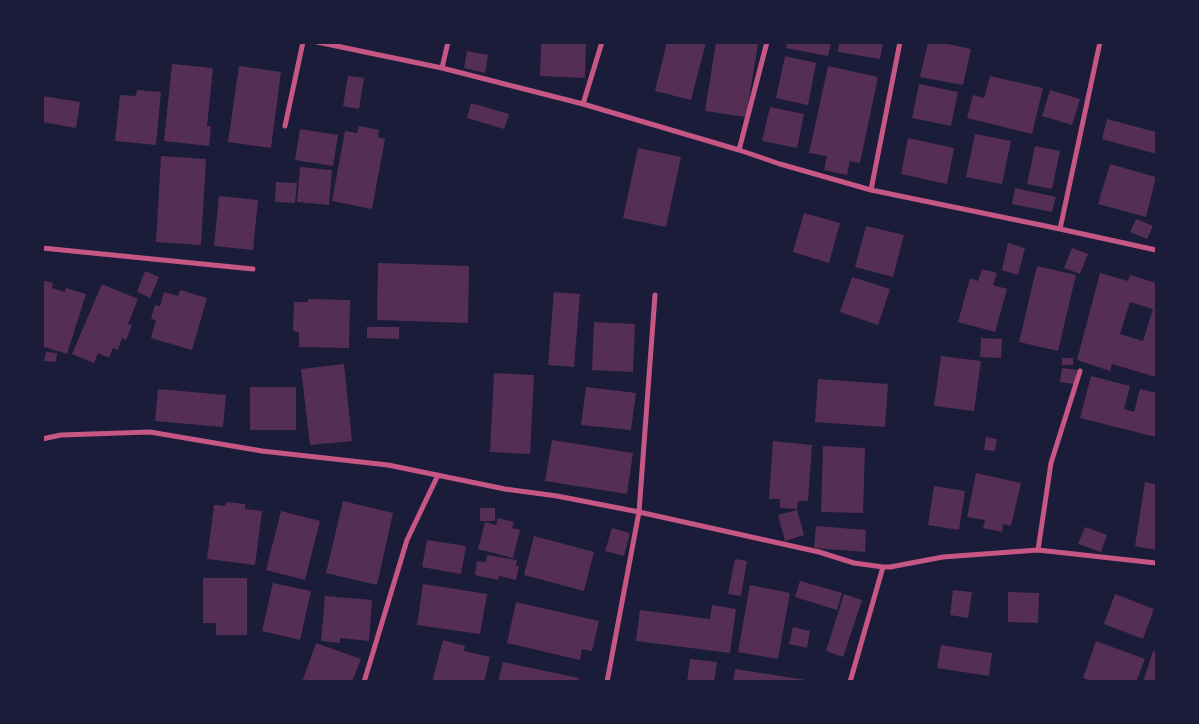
<!DOCTYPE html>
<style>
body{margin:0}
#map{position:relative;width:1199px;height:724px;overflow:hidden;background:#1b1b3a;font-family:"PT Sans Narrow",sans-serif}
canvas{display:block}
.frame{position:absolute;inset:0;border:44px solid #1b1b3a;pointer-events:none}
</style>
<div id="map">
<canvas width="1199" height="724"></canvas>
<div class="frame"></div>
</div>
<script>
const g = document.querySelector('canvas').getContext('2d');
g.lineJoin = 'round';
function paint(path, color) {
  g.fillStyle = color;
  g.fill(path, 'evenodd');
}
function toPath(rows) {
  const path = new Path2D();
  for (const r of rows) {
    path.moveTo(r[0], r[1]);
    for (let i = 2; i < r.length; i += 2) path.lineTo(r[i], r[i + 1]);
  }
  return path;
}
function trace(path, color, width, dash) {
  g.strokeStyle = color;
  g.lineWidth = width;
  g.lineCap = dash ? 'butt' : 'round';
  g.setLineDash(dash || []);
  g.stroke(path);
}
const building = toPath([
 [541,42,586,42,585,78,540,76],
 [667,42,706,42,691,100,655,91],
 [716,42,758,44,746,117,705,111],
 [787,42,831,42,828,56,786,48],
 [839,42,883,42,880,59,838,52],
 [928,42,939,42,971,49,963,85,920,77],
 [467,51,488,55,485,73,464,68],
 [785,56,816,63,808,105,776,98],
 [172,64,213,68,207,126,211,126,209,146,164,141],
 [239,66,281,72,271,148,228,142],
 [828,66,878,77,860,163,850,161,847,175,824,170,827,156,809,153],
 [348,76,364,78,359,109,343,106],
 [990,76,1043,88,1032,134,967,118,973,95,984,98],
 [919,84,958,92,951,126,912,118],
 [137,90,161,92,156,145,115,141,120,95,136,96],
 [1050,90,1080,99,1072,125,1042,116],
 [42,96,80,102,76,128,42,122],
 [471,103,509,114,504,129,467,118],
 [770,107,804,114,797,148,762,141],
 [1107,119,1156,132,1156,154,1102,139],
 [359,126,379,130,378,137,385,139,372,209,332,201,345,131,357,133],
 [300,129,338,135,333,166,295,160],
 [975,134,1011,141,1002,184,966,177],
 [908,138,954,148,947,184,901,174],
 [1035,146,1060,151,1052,189,1027,184],
 [638,148,681,157,666,227,623,218],
 [161,156,206,159,201,245,156,242],
 [1110,164,1156,177,1146,217,1098,204],
 [300,167,332,170,329,205,297,202],
 [276,182,297,183,295,203,275,202],
 [1015,188,1056,197,1052,212,1012,204],
 [219,196,258,200,253,250,214,246],
 [804,213,840,223,829,263,793,252],
 [1136,219,1153,226,1147,239,1130,232],
 [866,226,904,235,893,277,855,267],
 [1008,243,1025,248,1018,275,1002,270],
 [1072,248,1088,254,1080,274,1064,268],
 [378,263,469,266,468,323,377,320],
 [1037,266,1076,275,1058,351,1019,342],
 [982,269,997,273,993,285,1007,289,995,332,958,322,970,278,978,281],
 [145,271,159,277,150,298,137,292],
 [1100,273,1128,281,1130,275,1156,283,1156,377,1112,364,1110,371,1077,360],
 [1130,302,1153,309,1143,341,1120,334],
 [852,277,890,289,878,325,840,312],
 [42,280,53,283,52,288,65,292,66,288,86,294,67,354,42,346],
 [102,284,138,299,128,324,132,325,126,340,122,338,118,350,113,348,109,358,98,353,94,363,72,354],
 [180,290,207,298,192,350,151,338,156,320,151,319,155,305,160,306,164,292,178,296],
 [554,292,580,294,574,367,548,365],
 [308,299,350,300,349,348,299,347,299,332,293,331,294,302,308,302],
 [594,322,635,324,633,372,592,370],
 [367,327,399,327,399,339,367,338],
 [981,338,1002,339,1001,358,980,357],
 [46,352,57,353,56,362,44,361],
 [941,356,981,361,974,411,934,406],
 [1062,358,1073,358,1073,365,1062,365],
 [344,364,352,441,310,445,301,369],
 [1062,368,1077,370,1074,384,1060,382],
 [494,373,534,375,530,454,490,452],
 [1091,376,1130,386,1124,409,1134,412,1140,389,1156,393,1156,437,1080,418],
 [818,379,888,384,885,427,815,422],
 [250,387,296,387,296,430,250,430],
 [586,387,636,393,631,430,581,425],
 [158,389,226,395,223,427,155,421],
 [986,437,997,439,995,451,984,450],
 [552,440,633,453,627,494,545,481],
 [773,441,812,445,808,501,798,501,797,509,780,508,780,499,769,499],
 [823,446,865,448,863,513,821,512],
 [976,473,1021,483,1011,526,1003,524,1002,532,983,528,985,520,967,517],
 [1145,482,1156,484,1156,550,1135,546],
 [934,486,965,491,959,530,928,525],
 [343,501,393,513,377,585,326,573],
 [226,502,245,504,245,509,262,511,255,565,207,559,214,505,225,506],
 [480,508,495,508,495,521,480,521],
 [797,510,804,535,785,541,778,515],
 [281,511,320,521,305,580,266,570],
 [498,518,514,522,512,528,520,530,513,558,478,549,485,522,496,525],
 [816,526,866,530,865,552,814,548],
 [1085,527,1107,535,1101,552,1078,544],
 [612,528,630,533,624,556,605,551],
 [534,536,594,552,584,591,524,575],
 [427,540,466,546,461,574,422,567],
 [487,555,517,560,516,566,519,566,516,580,499,576,498,580,475,575,477,561,486,562],
 [735,559,747,561,741,596,728,594],
 [203,578,247,578,247,635,216,635,216,623,203,623],
 [800,581,842,593,837,610,795,597],
 [273,583,311,591,300,640,262,631],
 [423,584,487,594,480,634,417,625],
 [750,585,790,593,778,659,738,652],
 [953,590,972,592,968,618,950,615],
 [1008,592,1039,593,1038,623,1008,622],
 [844,594,862,600,843,657,826,651],
 [1115,594,1154,609,1143,639,1104,624],
 [325,596,372,600,369,641,340,638,340,643,321,641],
 [516,602,599,621,592,651,582,649,580,660,507,643],
 [712,605,736,609,730,653,636,641,640,610,710,619],
 [793,627,810,631,807,648,789,644],
 [443,640,465,646,464,651,490,657,484,682,432,682],
 [1096,641,1145,659,1136,682,1094,682,1083,678],
 [316,643,361,659,352,682,302,682],
 [941,645,992,653,989,676,937,668],
 [1153,651,1156,652,1156,682,1143,682],
 [690,659,717,662,714,682,687,682],
 [503,662,579,678,578,682,498,682],
 [735,669,806,680,806,682,733,682]
]);
const minor = toPath([
 [317,42,442,68,583,104,739,150,780,164,871,190,1060,229,1156,250],
 [442,68,448,42],
 [583,104,602,42],
 [285,126,303,42],
 [739,150,767,42],
 [871,190,900,42],
 [1060,229,1100,42],
 [42,248,253,269],
 [42,439,61,435,150,432,262,451,388,465,505,489,557,496,639,512,819,552,854,563,883,567,890,567,943,557,1038,550,1156,563],
 [1038,550,1051,463,1080,371],
 [364,682,407,540,438,475],
 [607,682,639,512,655,295],
 [850,682,883,567]
]);
paint(building, '#542f53');
trace(minor, '#c65784', 5);
</script>
